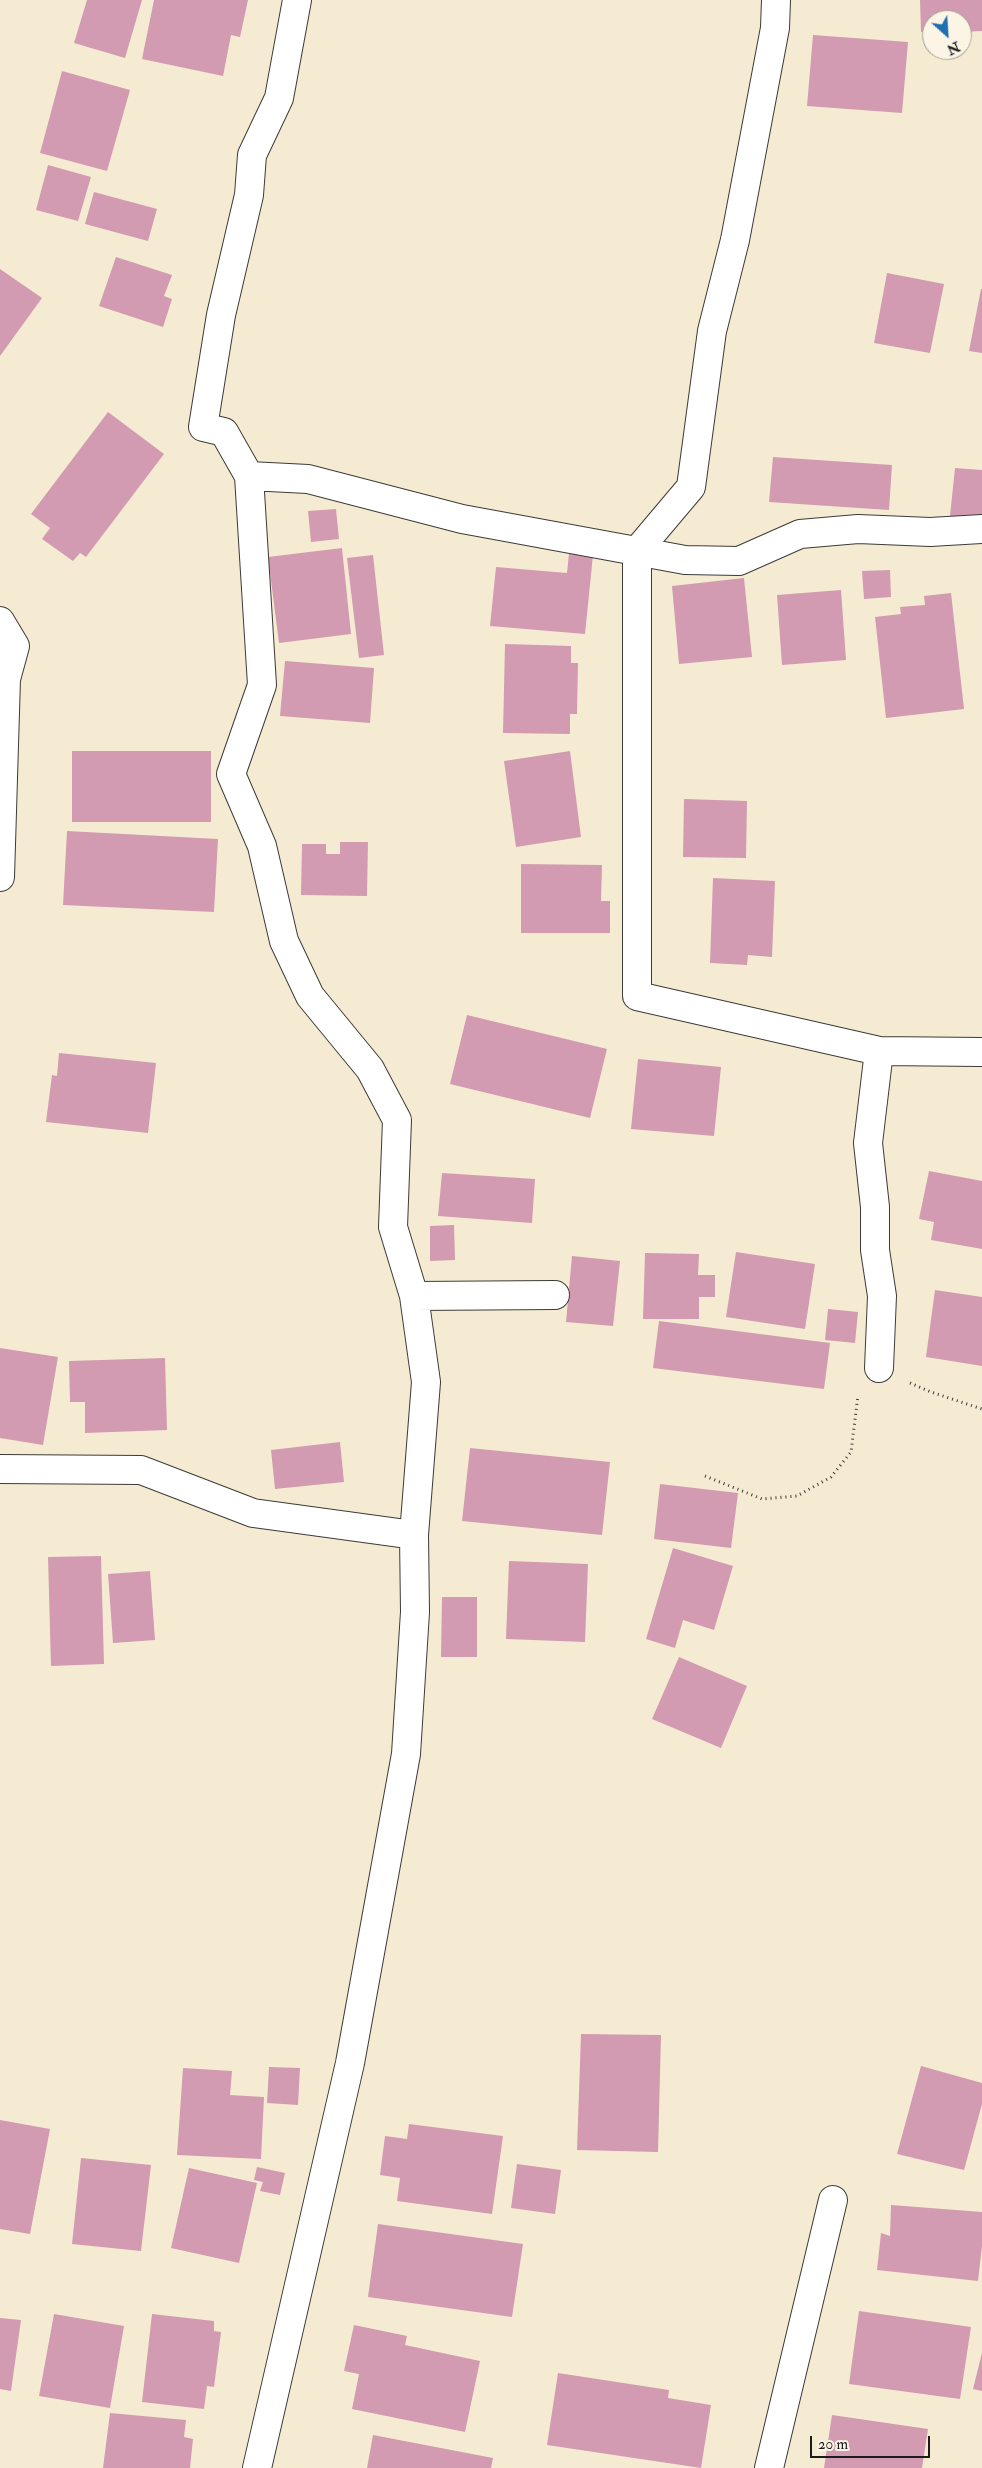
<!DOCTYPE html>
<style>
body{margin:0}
#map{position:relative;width:982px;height:2468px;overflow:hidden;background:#f5ebd2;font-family:"IM FELL Double Pica",serif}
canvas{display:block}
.north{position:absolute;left:922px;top:10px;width:50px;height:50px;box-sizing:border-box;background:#fcf5e5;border:1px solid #a29e95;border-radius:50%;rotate:154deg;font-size:14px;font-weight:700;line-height:20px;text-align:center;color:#1c1c1c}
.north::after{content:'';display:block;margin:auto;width:18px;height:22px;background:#1f6fb2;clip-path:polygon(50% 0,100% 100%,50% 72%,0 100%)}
.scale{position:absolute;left:810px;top:2436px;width:120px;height:22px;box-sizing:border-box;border:2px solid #1c1c1c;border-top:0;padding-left:6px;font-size:15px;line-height:18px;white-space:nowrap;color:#1c1c1c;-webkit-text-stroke:4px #fcf5e5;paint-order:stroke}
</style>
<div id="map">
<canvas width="982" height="2468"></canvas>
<div class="north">N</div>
<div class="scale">20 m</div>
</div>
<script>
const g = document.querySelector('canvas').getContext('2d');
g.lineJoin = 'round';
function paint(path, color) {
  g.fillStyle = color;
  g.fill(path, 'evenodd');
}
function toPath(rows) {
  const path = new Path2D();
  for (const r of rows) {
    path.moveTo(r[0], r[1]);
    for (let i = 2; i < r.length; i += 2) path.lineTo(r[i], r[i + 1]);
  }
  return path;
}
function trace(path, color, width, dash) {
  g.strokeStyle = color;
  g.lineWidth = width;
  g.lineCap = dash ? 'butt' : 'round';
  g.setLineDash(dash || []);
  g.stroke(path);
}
const building = toPath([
 [87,0,142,0,125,58,74,43],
 [154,0,248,0,240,37,231,35,223,76,142,59],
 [920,0,982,0,982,31,962,32,962,20,932,20,932,32,921,32],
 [813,35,908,42,902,113,807,106],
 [62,71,130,90,107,171,40,153],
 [48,165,91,177,78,221,36,210],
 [94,192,157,209,148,241,85,224],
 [116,257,172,275,164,296,172,299,163,327,99,306],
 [0,269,42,298,0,356],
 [887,273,944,284,930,353,874,343],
 [981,289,982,289,982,353,969,351],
 [108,412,164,454,86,557,80,553,73,561,42,539,50,528,31,514],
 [773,457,892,465,889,510,769,502],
 [955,468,982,470,982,519,950,516],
 [336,509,339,539,311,542,308,511],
 [342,548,351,634,279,643,268,557],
 [569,553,593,555,585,634,490,626,496,567,567,573],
 [373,555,384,655,359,658,347,558],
 [890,570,891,597,864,599,862,571],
 [744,578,752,657,679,664,672,586],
 [841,590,846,660,782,665,777,595],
 [951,593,964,709,886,718,875,617,901,614,900,607,925,605,924,596],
 [505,644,571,646,571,663,578,663,577,714,570,714,570,734,503,733],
 [285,661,374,668,370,723,280,716],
 [72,751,211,751,211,822,72,822],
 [570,751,581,837,516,847,504,761],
 [684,799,747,801,746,858,683,857],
 [67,831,218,839,214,912,63,905],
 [340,842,368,842,367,896,301,895,302,844,326,844,326,854,340,854],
 [521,864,602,865,601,901,610,901,610,933,521,933],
 [713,878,775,881,772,957,748,955,747,965,710,963],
 [467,1015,607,1049,590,1118,450,1084],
 [59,1053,156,1063,148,1133,46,1122,52,1075,57,1076],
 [638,1059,721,1067,714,1136,631,1129],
 [929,1171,982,1181,982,1249,931,1240,934,1222,919,1219],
 [442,1173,535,1179,532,1223,438,1216],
 [454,1225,455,1260,430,1261,430,1226],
 [736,1252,815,1264,805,1329,726,1317],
 [645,1253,699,1254,698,1275,715,1275,715,1297,699,1297,699,1319,643,1319],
 [572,1256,620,1261,613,1326,566,1322],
 [935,1290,982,1297,982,1366,926,1357],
 [828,1309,858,1312,855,1343,825,1340],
 [659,1321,830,1343,824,1389,653,1368],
 [0,1348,58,1357,43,1445,0,1438],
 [165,1358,167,1430,85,1433,85,1402,70,1402,69,1361],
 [340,1442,344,1482,275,1489,271,1450],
 [470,1448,610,1462,602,1535,462,1521],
 [660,1484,738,1493,731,1548,654,1539],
 [673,1548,733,1566,714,1630,683,1620,675,1648,646,1639],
 [101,1556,104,1664,51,1666,48,1557],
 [509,1561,588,1564,585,1642,506,1639],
 [150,1571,155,1640,113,1643,108,1574],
 [442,1597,477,1597,477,1657,441,1657],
 [679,1657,747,1686,721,1748,652,1719],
 [581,2034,661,2035,658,2152,577,2150],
 [921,2066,982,2083,982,2104,964,2170,897,2154],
 [269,2067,300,2068,298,2105,267,2103],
 [183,2068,232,2071,230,2095,264,2097,261,2159,177,2155],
 [0,2120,50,2129,30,2234,0,2229],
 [409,2124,503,2136,492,2214,397,2201,400,2178,380,2175,385,2136,407,2139],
 [81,2158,151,2165,141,2251,72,2244],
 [517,2164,561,2170,555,2214,511,2208],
 [257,2167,285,2173,280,2195,260,2191,263,2182,254,2180],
 [189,2168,257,2183,239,2263,171,2248],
 [891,2205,982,2212,982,2246,978,2281,877,2270,881,2233,890,2236],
 [378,2224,523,2244,512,2317,368,2297],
 [859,2311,971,2327,960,2399,849,2384],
 [54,2314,124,2326,110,2408,39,2396],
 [152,2314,214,2321,214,2331,221,2332,214,2387,207,2386,204,2409,142,2402],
 [0,2318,21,2320,11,2391,0,2389],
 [354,2325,407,2336,405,2345,480,2361,465,2432,352,2409,359,2374,344,2371],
 [982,2353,982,2391,973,2389],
 [558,2373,669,2390,668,2398,711,2405,701,2468,547,2445],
 [110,2413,186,2420,184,2437,193,2439,190,2468,103,2468],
 [832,2415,928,2429,922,2468,824,2468],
 [373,2435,493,2458,491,2468,367,2468]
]);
const path = toPath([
 [910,1383,931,1392,982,1409],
 [705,1476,762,1499,797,1496,831,1477,851,1452,858,1395]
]);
const street = toPath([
 [776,0,775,28,735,240,712,331,691,487,637,551,637,996,879,1051,982,1052],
 [249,476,308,479,462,519,685,560,739,561,800,534,858,529,930,532,982,529],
 [0,621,15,646,6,679,0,877],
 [879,1051,868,1143,875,1207,875,1250,882,1296,879,1368],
 [414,1296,555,1295],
 [0,1469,141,1470,253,1513,414,1535],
 [257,2468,350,2063,406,1754,415,1612,414,1535,426,1382,414,1296,393,1227,397,1120,370,1069,310,996,284,941,262,846,231,774,262,685,249,476,224,432,203,427,221,315,249,195,252,155,279,98,297,0],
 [769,2468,833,2200]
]);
paint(building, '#d29bb1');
trace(street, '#3d3b37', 30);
trace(path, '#3d3b37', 3, [1, 4]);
trace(street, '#fff', 28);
</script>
